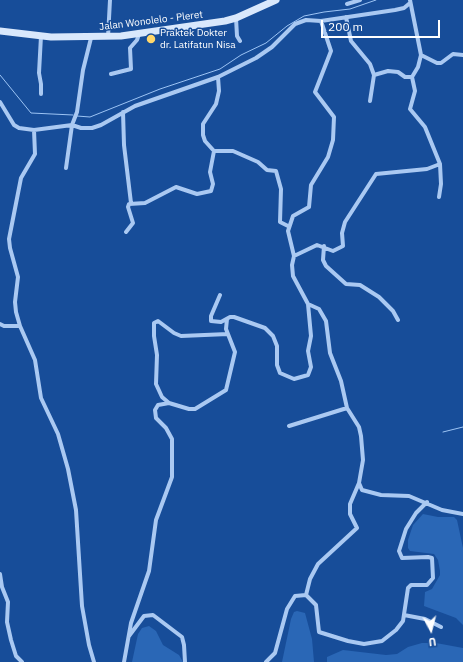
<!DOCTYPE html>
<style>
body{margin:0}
#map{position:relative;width:463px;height:662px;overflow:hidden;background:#174d99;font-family:"IBM Plex Sans",sans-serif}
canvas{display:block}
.north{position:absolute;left:411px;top:610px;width:40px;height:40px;-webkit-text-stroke:3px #174d99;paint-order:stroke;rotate:173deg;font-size:11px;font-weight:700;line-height:16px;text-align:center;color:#fff}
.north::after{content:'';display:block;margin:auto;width:14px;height:18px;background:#fff;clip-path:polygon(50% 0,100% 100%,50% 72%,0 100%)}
.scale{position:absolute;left:321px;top:20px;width:119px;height:18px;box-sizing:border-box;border:2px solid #fff;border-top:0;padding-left:5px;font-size:12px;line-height:14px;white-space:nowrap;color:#fff;-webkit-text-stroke:3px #174d99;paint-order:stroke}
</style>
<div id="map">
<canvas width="463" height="662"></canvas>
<div class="north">U</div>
<div class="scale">200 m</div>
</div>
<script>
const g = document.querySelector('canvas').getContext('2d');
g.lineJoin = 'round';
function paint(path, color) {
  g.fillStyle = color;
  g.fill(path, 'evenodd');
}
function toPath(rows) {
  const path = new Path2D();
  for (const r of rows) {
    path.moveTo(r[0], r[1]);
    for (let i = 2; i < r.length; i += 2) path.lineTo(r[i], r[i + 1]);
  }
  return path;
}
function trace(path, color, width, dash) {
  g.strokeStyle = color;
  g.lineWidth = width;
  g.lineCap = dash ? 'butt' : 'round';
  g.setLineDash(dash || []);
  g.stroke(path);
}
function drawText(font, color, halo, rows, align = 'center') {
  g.font = font + ' "IBM Plex Sans",sans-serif';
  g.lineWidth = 3;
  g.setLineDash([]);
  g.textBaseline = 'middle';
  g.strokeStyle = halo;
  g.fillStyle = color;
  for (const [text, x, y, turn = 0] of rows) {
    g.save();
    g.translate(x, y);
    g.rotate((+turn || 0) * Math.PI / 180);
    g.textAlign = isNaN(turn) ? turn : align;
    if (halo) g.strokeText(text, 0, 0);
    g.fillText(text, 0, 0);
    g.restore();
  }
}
const green = toPath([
 [423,514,438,517,454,517,457,520,463,548,463,625,456,618,424,606,425,592,432,589,440,575,440,571,438,560,434,554,410,551,408,548,408,540,413,525],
 [297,611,305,613,312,639,314,662,282,662,291,619,294,612],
 [149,626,156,631,163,645,179,655,183,662,132,662,138,634,142,628],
 [422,643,436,643,463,648,463,662,327,662,327,657,343,650,386,655,397,654,408,647]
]);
const stream = toPath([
 [0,75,31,113,73,115],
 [77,116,90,117,160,89,220,69,241,55,266,43,287,26,304,16,324,12,350,9,376,0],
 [443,432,463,427]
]);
const minor = toPath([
 [410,0,421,55,418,67,412,77],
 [347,4,360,0],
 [346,17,351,41,370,64,374,75,370,101],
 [236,18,237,36,240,41],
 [108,37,110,0],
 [421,55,437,63,441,63,453,54,463,55],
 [111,74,131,69,130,48,137,40,139,34],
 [374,75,388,71,398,72,405,77,412,77],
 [218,77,219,91,216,104,203,124,203,135,205,141,214,151,233,151,258,162,267,170,276,171,281,189,280,222,288,226],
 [412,77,415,91,410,109,425,127,440,164,441,184,439,197],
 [41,94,41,84,39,73,41,36],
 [0,102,14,125,19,128,34,130,72,125,81,128,92,128,101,125,135,106,218,77,256,58,272,47,295,24,306,20,321,21,395,10,404,8,410,3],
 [123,112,124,145,131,203],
 [34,130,35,154,21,178,9,239,10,248,18,277,15,302,16,312,20,326,35,360,41,398,58,434,68,469,76,510,82,606,89,645,94,662],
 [66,168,72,125,77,112,83,70,91,38],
 [126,232,133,223,128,207,129,204,145,203,176,187,197,194,211,191,213,184,210,172,214,151],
 [324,246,323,260,326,266,346,284,360,285,379,297,393,311,398,320],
 [294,256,317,245,333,251,343,246,342,233,345,222,376,174,427,169,440,164],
 [220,295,211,316,211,321,221,322,230,317,234,317,265,328,273,336,277,346,277,365,280,373,294,379,308,375,311,367,308,351,311,336,308,304],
 [0,324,4,326,20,326],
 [169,403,162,397,156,384,157,355,154,336,154,323,158,321,174,333,181,336,228,334],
 [347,408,359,427,361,436,363,460,359,483,362,490,381,495,409,496,442,510,463,514],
 [289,426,347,408,341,381,330,353,326,321,319,309,308,304,293,276,292,265,294,256,288,231,293,216,309,207,311,185,328,157,333,140,334,117,315,92,331,51,321,21],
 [0,574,2,587,8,602,7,622,11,640,16,656,22,662],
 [306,595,310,579,318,564,357,528,350,514,350,504,359,483],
 [404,615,425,619,441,627],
 [129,636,144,616,153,615,182,637,184,645,185,662],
 [124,662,131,623,149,571,156,520,172,477,172,439,166,428,156,418,155,410,158,405,169,403,189,409,195,409,226,390,235,352,226,329,227,319],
 [266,662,275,653,287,609,295,596,306,595,316,605,319,632,348,641,364,644,382,641,396,630,403,621,408,588,411,585,427,585,433,578,432,558,428,557,402,558,399,551,406,529,416,513,427,502]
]);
const secondary = toPath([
 [0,31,51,37,121,36,225,21,236,18,276,0]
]);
const markers = [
 [151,39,5,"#ffd76b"]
];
const streetNames = [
 ["Jalan Wonolelo - Pleret",151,21,-7]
];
const poiNames = [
 ["Praktek Dokter",160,33],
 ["dr. Latifatun Nisa",160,45]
];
paint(green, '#2a67b6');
trace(stream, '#9dc4f4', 1);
trace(minor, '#aac9f2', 4);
trace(secondary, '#d9e8fc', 7);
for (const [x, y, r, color] of markers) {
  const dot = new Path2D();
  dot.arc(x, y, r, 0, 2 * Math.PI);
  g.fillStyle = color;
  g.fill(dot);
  trace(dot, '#174d99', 1.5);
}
drawText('10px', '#fff', '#174d99', streetNames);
drawText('10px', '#fff', '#174d99', poiNames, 'left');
</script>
